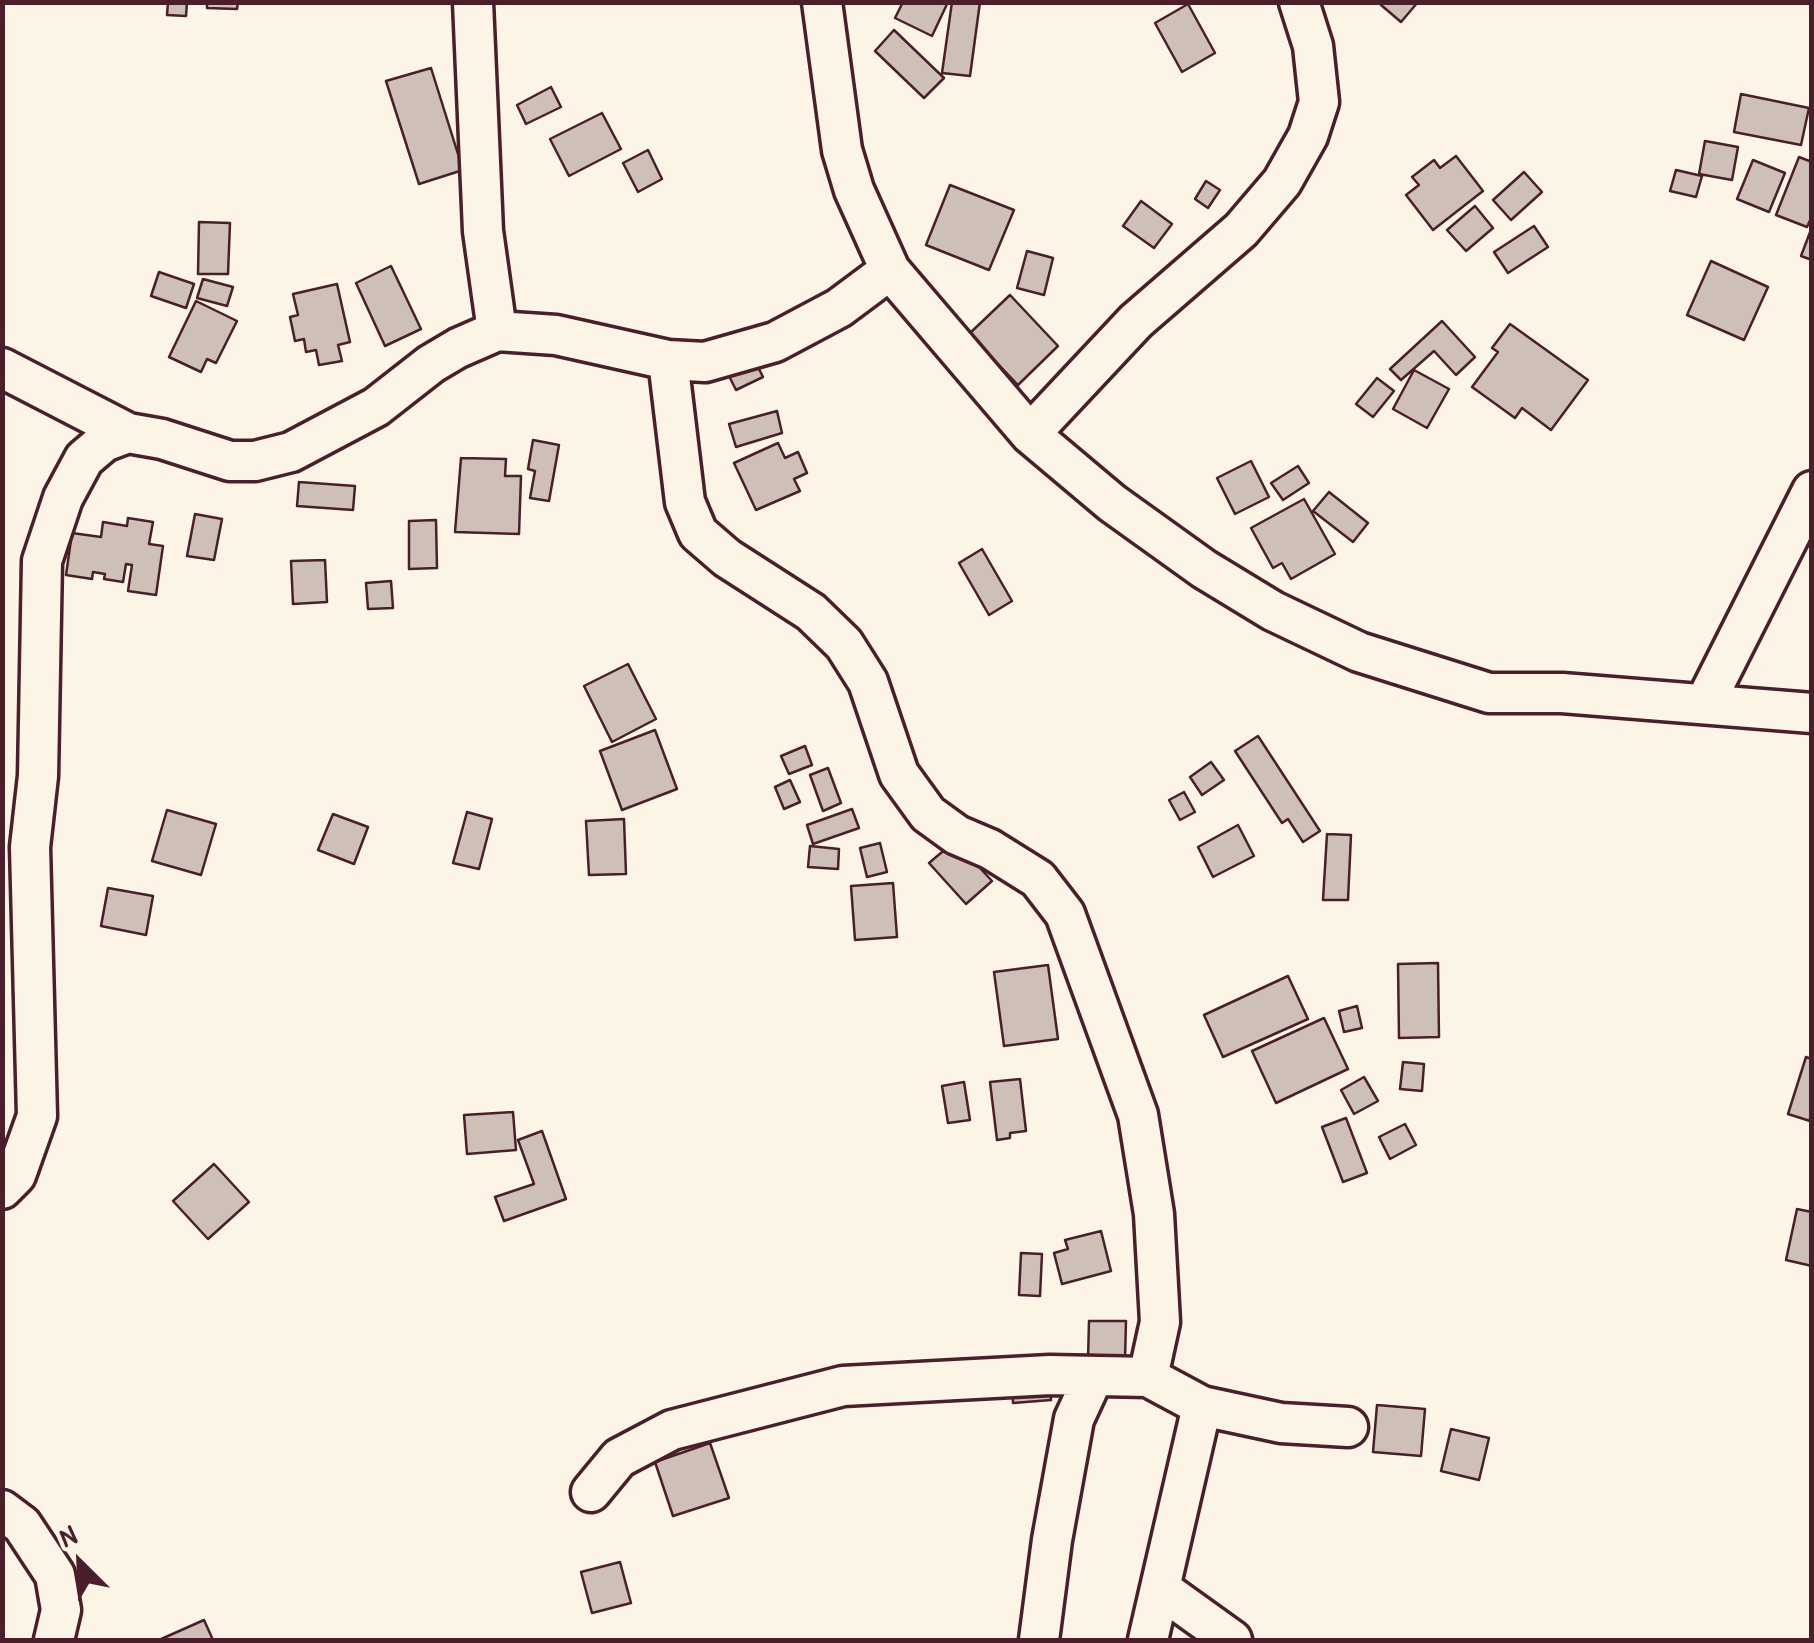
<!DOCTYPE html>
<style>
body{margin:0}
#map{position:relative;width:1814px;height:1643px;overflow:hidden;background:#fcf5e5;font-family:"Patrick Hand",sans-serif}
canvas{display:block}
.frame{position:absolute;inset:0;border:5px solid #4a1f2b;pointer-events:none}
.north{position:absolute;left:30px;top:1513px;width:100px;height:100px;-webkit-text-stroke:8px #fcf5e5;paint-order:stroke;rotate:336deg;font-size:28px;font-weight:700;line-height:40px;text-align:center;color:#4a1f2b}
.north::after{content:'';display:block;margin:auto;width:35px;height:45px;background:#4a1f2b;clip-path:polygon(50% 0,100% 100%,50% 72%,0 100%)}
</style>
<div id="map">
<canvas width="1814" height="1643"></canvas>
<div class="frame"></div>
<div class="north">N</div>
</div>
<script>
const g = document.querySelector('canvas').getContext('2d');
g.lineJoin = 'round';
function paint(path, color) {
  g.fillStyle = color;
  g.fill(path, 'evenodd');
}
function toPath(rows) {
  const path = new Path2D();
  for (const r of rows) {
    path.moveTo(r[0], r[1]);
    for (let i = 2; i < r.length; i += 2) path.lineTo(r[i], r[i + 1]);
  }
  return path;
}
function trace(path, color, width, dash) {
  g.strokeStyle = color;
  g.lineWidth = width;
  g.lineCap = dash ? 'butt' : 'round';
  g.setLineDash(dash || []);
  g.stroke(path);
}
const building = toPath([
 [168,2,187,2,186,16,167,15,168,2],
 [207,2,238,2,237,9,207,8,207,2],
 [903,2,948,2,932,36,895,18,903,2],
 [952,2,980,2,970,76,942,73,952,2],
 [1383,2,1418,2,1401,22,1381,5,1383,2],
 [1188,4,1215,53,1182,72,1155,23,1188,4],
 [894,30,944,78,924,98,875,51,894,30],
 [431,68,463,170,419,184,386,81,431,68],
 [551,87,561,107,526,124,517,105,551,87],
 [1741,94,1809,108,1801,145,1734,132,1741,94],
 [602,113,621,149,569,176,550,139,602,113],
 [1705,141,1738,147,1732,180,1699,174,1705,141],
 [648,150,662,179,638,192,623,163,648,150],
 [1456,156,1483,191,1433,230,1406,195,1419,185,1412,177,1434,160,1440,168,1456,156],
 [1799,157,1812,162,1812,216,1807,227,1776,215,1799,157],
 [1753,160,1785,173,1769,212,1737,199,1753,160],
 [1676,170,1702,176,1696,197,1670,191,1676,170],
 [1524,172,1542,192,1511,220,1493,200,1524,172],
 [1206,181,1220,190,1208,208,1195,199,1206,181],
 [950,185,1014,210,989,270,926,245,950,185],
 [1141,201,1172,224,1154,248,1123,226,1141,201],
 [1475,206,1493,228,1466,251,1447,230,1475,206],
 [199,222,230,223,228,274,198,274,199,222],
 [1534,226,1548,247,1508,273,1494,252,1534,226],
 [1812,227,1812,260,1801,256,1812,227],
 [1027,251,1053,258,1044,295,1017,288,1027,251],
 [1711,261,1768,287,1744,340,1687,315,1711,261],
 [391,266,421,329,385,346,356,283,391,266],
 [159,272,194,284,186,308,151,296,159,272],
 [203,279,233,287,227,306,197,298,203,279],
 [337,284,350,342,338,345,342,361,319,365,316,350,306,352,304,339,295,341,290,317,298,315,293,294,337,284],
 [1010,295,1058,346,1018,385,969,334,1010,295],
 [196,301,237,321,216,363,207,359,201,372,169,357,196,301],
 [1442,321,1475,357,1456,375,1434,351,1401,380,1390,369,1442,321],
 [1510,324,1588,380,1551,430,1522,408,1515,418,1472,387,1498,352,1492,348,1510,324],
 [752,355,763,377,736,390,725,368,752,355],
 [1414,370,1449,389,1427,428,1393,409,1414,370],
 [1377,378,1394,391,1373,417,1356,404,1377,378],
 [777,411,782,433,736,447,729,424,777,411],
 [533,440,559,445,549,501,530,498,535,471,528,469,533,440],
 [778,443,785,458,798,452,807,473,794,479,800,491,756,510,734,463,778,443],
 [461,458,506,459,505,476,521,476,519,534,455,532,461,458],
 [1251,461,1269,497,1235,514,1217,478,1251,461],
 [1298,466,1309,483,1283,500,1271,483,1298,466],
 [299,482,355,486,353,510,297,506,299,482],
 [1329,492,1368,523,1353,542,1313,511,1329,492],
 [1304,499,1335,554,1291,579,1282,563,1273,568,1251,528,1304,499],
 [195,514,222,519,214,560,187,556,195,514],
 [128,518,153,522,149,544,163,546,156,595,128,591,132,565,126,564,123,582,104,579,105,574,93,572,92,579,66,575,72,533,101,537,103,522,127,526,128,518],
 [436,520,437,568,409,569,409,521,436,520],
 [982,549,1012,601,989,615,959,563,982,549],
 [325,560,327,602,293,604,291,561,325,560],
 [391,581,393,608,368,609,366,583,391,581],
 [628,664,656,719,612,742,584,686,628,664],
 [655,730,677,789,622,810,600,751,655,730],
 [1258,736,1320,831,1303,842,1288,819,1282,823,1235,751,1258,736],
 [805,746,812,765,789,774,781,756,805,746],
 [1211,762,1224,780,1202,795,1190,777,1211,762],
 [828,768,841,803,823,811,810,775,828,768],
 [790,780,800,802,784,809,775,787,790,780],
 [1184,792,1195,812,1180,820,1169,800,1184,792],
 [852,809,859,828,813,844,807,825,852,809],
 [167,810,216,824,201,875,152,861,167,810],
 [467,812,492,819,479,869,453,863,467,812],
 [333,814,368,827,354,864,318,850,333,814],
 [624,819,626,874,589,875,586,821,624,819],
 [1238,825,1254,856,1213,877,1198,847,1238,825],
 [1327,834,1351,835,1348,900,1323,900,1327,834],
 [955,841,992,881,966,904,929,863,955,841],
 [880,843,887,872,867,877,860,848,880,843],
 [810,846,839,849,838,869,808,867,810,846],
 [893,883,897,937,855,940,851,886,893,883],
 [108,888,153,896,146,935,101,926,108,888],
 [1438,963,1439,1037,1399,1038,1398,964,1438,963],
 [1048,965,1058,1039,1004,1046,994,972,1048,965],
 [1288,976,1308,1019,1223,1057,1204,1015,1288,976],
 [1357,1006,1362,1028,1344,1032,1339,1011,1357,1006],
 [1324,1018,1348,1069,1276,1103,1252,1051,1324,1018],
 [1806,1057,1812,1059,1810,1121,1788,1114,1806,1057],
 [1403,1062,1424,1064,1422,1091,1400,1089,1403,1062],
 [1364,1077,1378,1101,1354,1114,1341,1090,1364,1077],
 [1020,1079,1026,1131,1010,1133,1010,1138,997,1140,990,1082,1020,1079],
 [964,1082,970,1120,948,1123,942,1086,964,1082],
 [513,1112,516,1150,467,1154,464,1115,513,1112],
 [1346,1118,1367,1173,1343,1182,1322,1127,1346,1118],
 [1405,1124,1416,1145,1390,1159,1379,1137,1405,1124],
 [542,1131,566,1199,504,1221,495,1197,534,1184,518,1140,542,1131],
 [214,1164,249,1202,208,1239,173,1201,214,1164],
 [1797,1209,1812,1212,1812,1266,1786,1260,1797,1209],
 [1101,1231,1111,1271,1062,1284,1054,1253,1068,1249,1065,1240,1101,1231],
 [1021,1253,1042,1254,1040,1296,1019,1295,1021,1253],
 [1089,1321,1126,1321,1125,1359,1088,1359,1089,1321],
 [1049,1379,1051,1400,1013,1403,1012,1381,1049,1379],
 [1377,1405,1425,1409,1421,1456,1373,1452,1377,1405],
 [1451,1429,1489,1438,1479,1480,1441,1471,1451,1429],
 [710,1443,729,1498,673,1516,655,1462,710,1443],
 [620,1562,631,1603,592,1613,581,1572,620,1562],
 [204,1620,213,1640,159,1640,204,1620]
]);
const minor = toPath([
 [473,2,483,231,497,331],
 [822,2,842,150,854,190,890,270,1030,434,1112,503,1204,569,1273,611,1359,652,1489,693,1562,693,1812,713],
 [668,360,685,502,698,533,727,558,811,612,844,644,868,682,899,774,928,814,957,835,990,849,1038,879,1065,914,1138,1115,1154,1214,1160,1322,1148,1377],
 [2,368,128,433],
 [1030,434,1136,321,1241,230,1282,182,1308,136,1319,102,1313,46,1299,2],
 [1705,703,1812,491],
 [2,1189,16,1175,37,1116,30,847,38,776,42,561,63,498,84,459,104,442,128,433,162,439,230,461,255,461,291,452,376,407,431,364,458,348,497,331,556,335,668,360,705,362,775,342,839,308,890,270],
 [591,1492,619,1458,672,1430,843,1386,1050,1375,1148,1377,1202,1406,1281,1423,1348,1427],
 [2,1510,22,1525,55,1575,61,1610,54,1640],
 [1161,1589,1232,1640],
 [1039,1640,1052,1540,1074,1419,1093,1378],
 [1148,1640,1202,1406]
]);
paint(building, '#cfc0b7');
trace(building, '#4a1f2b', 2.5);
trace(minor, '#4a1f2b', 45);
trace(minor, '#fcf5e5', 38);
</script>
